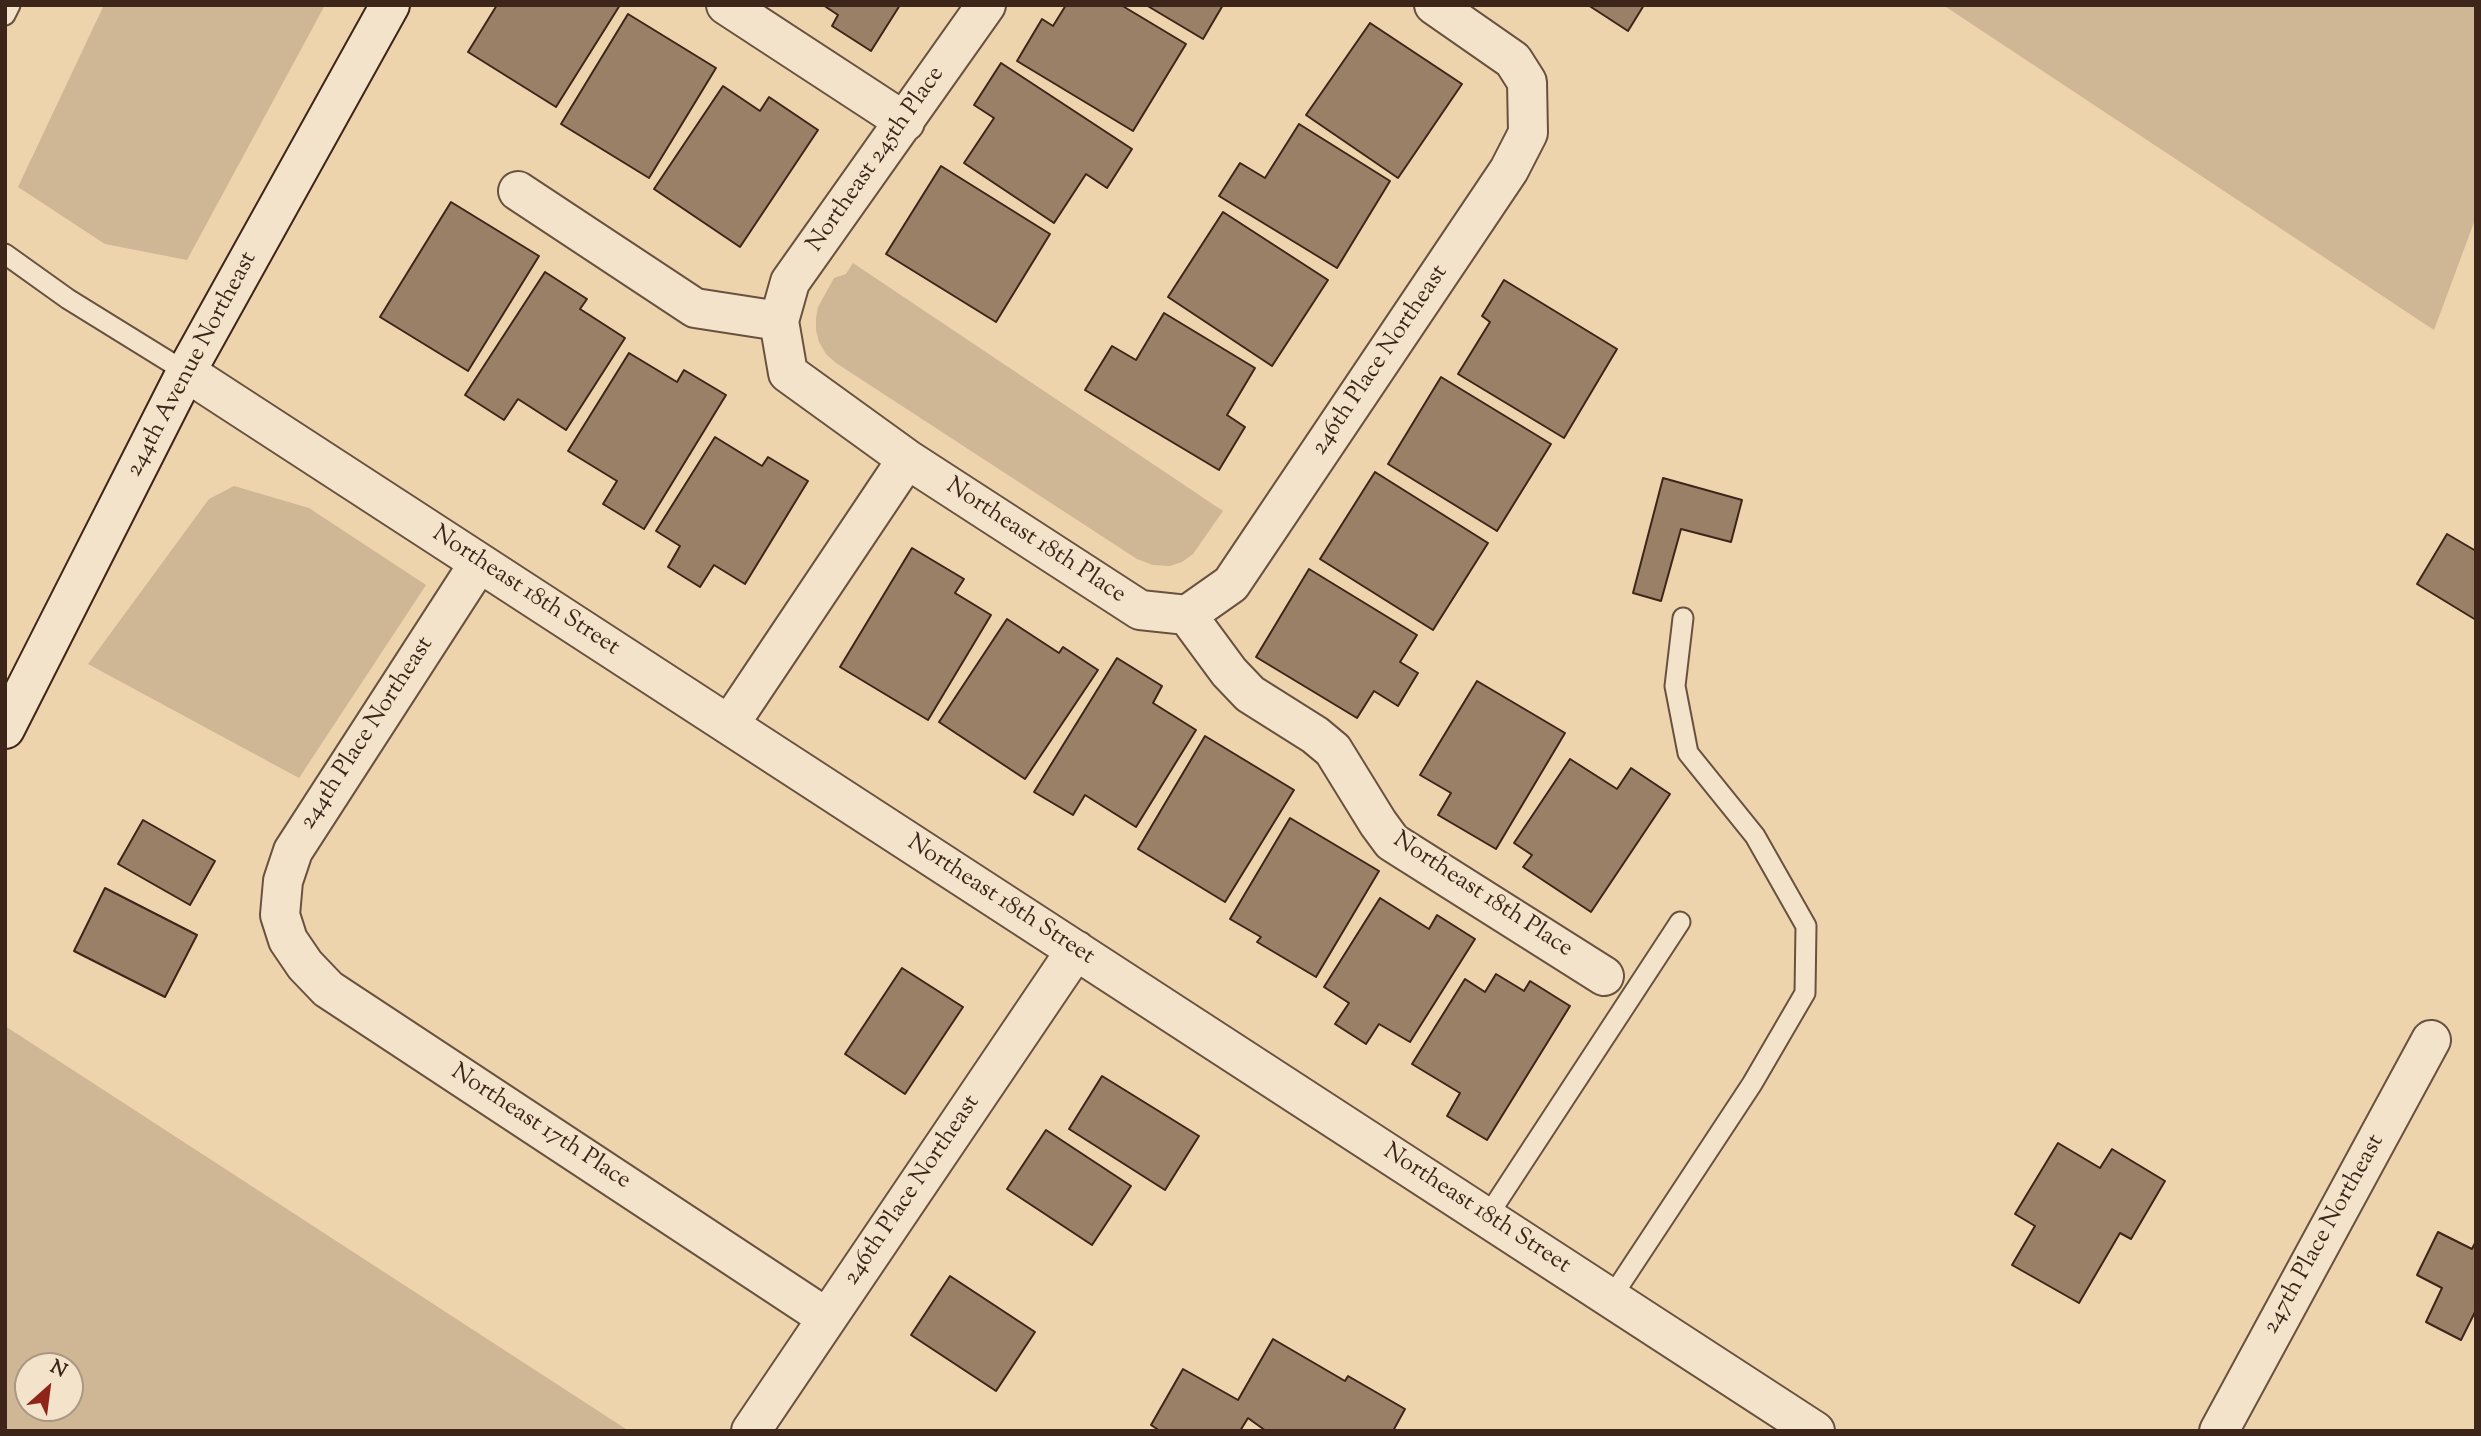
<!DOCTYPE html>
<style>
body{margin:0}
#map{position:relative;width:2481px;height:1436px;overflow:hidden;background:#edd4ad;font-family:"Sorts Mill Goudy",serif}
canvas{display:block}
.frame{position:absolute;inset:0;border:7px solid #3d251a;pointer-events:none}
.north{position:absolute;left:14px;top:1352px;width:70px;height:70px;box-sizing:border-box;background:#f3e3ca;border:2px solid #aa9784;border-radius:50%;rotate:28deg;font-size:19px;font-weight:700;line-height:28px;text-align:center;color:#3d251a}
.north::after{content:'';display:block;margin:auto;width:24px;height:32px;background:#8f2418;clip-path:polygon(50% 0,100% 100%,50% 72%,0 100%)}
</style>
<div id="map">
<canvas width="2481" height="1436"></canvas>
<div class="frame"></div>
<div class="north">N</div>
</div>
<script>
const g = document.querySelector('canvas').getContext('2d');
g.lineJoin = 'round';
function paint(path, color) {
  g.fillStyle = color;
  g.fill(path, 'evenodd');
}
function toPath(rows) {
  const path = new Path2D();
  for (const r of rows) {
    path.moveTo(r[0], r[1]);
    for (let i = 2; i < r.length; i += 2) path.lineTo(r[i], r[i + 1]);
  }
  return path;
}
function trace(path, color, width, dash) {
  g.strokeStyle = color;
  g.lineWidth = width;
  g.lineCap = dash ? 'butt' : 'round';
  g.setLineDash(dash || []);
  g.stroke(path);
}
function drawText(font, color, halo, rows, align = 'center') {
  g.font = font + ' "Sorts Mill Goudy",serif';
  g.lineWidth = 5;
  g.setLineDash([]);
  g.textBaseline = 'middle';
  g.strokeStyle = halo;
  g.fillStyle = color;
  for (const [text, x, y, turn = 0] of rows) {
    g.save();
    g.translate(x, y);
    g.rotate((+turn || 0) * Math.PI / 180);
    g.textAlign = isNaN(turn) ? turn : align;
    if (halo) g.strokeText(text, 0, 0);
    g.fillText(text, 0, 0);
    g.restore();
  }
}
const green = toPath([
 [104,5,325,5,187,260,105,244,18,187],
 [1943,5,2476,5,2476,217,2434,330],
 [853,263,1223,511,1193,554,1182,562,1170,566,1153,565,1137,559,836,363,826,354,819,342,816,330,816,318,818,307,834,278,846,274],
 [234,486,309,508,426,585,299,778,88,664,209,499],
 [5,1026,629,1431,5,1431],
 [70,1366,70,1408,28,1408,28,1366]
]);
const building = toPath([
 [497,5,620,5,556,107,468,52,497,5],
 [823,5,900,5,871,51,832,26,838,15,823,5],
 [1066,5,1121,5,1186,44,1133,131,1017,61,1042,19,1053,26,1066,5],
 [1146,5,1223,5,1203,39,1146,5],
 [1588,5,1644,5,1628,31,1588,5],
 [628,14,716,68,649,178,561,124,628,14],
 [1370,23,1462,84,1398,178,1306,115,1370,23],
 [1001,63,1132,149,1107,188,1086,174,1054,223,964,163,994,118,974,105,1001,63],
 [723,86,760,111,769,97,818,130,740,247,654,189,723,86],
 [1299,124,1390,181,1337,268,1219,196,1240,163,1265,178,1299,124],
 [941,166,1050,234,996,322,886,254,941,166],
 [451,202,539,256,468,371,380,317,451,202],
 [1223,212,1328,280,1272,366,1168,297,1223,212],
 [545,272,587,299,580,309,625,338,566,430,518,399,504,420,465,395,545,272],
 [1504,280,1617,349,1564,438,1458,374,1490,322,1482,316,1504,280],
 [1164,313,1255,368,1227,415,1245,427,1219,470,1085,390,1112,346,1136,360,1164,313],
 [629,353,677,382,684,370,726,395,644,529,603,504,617,481,568,451,629,353],
 [1441,377,1551,444,1497,531,1388,464,1441,377],
 [715,437,762,466,768,457,808,481,745,584,714,565,700,587,668,567,680,546,656,531,715,437],
 [1375,472,1488,543,1433,630,1320,559,1375,472],
 [1663,478,1742,500,1731,542,1681,529,1661,601,1633,593,1663,478],
 [2447,534,2476,551,2476,620,2417,584,2447,534],
 [912,548,964,579,955,593,991,615,928,720,840,667,912,548],
 [1309,569,1417,635,1400,662,1418,673,1398,706,1374,691,1357,718,1256,657,1309,569],
 [1007,619,1059,653,1063,647,1098,670,1025,779,939,722,1007,619],
 [1117,658,1162,686,1153,703,1196,730,1136,827,1085,795,1073,815,1034,792,1117,658],
 [1477,681,1565,733,1496,849,1438,815,1451,793,1420,775,1477,681],
 [1205,736,1294,790,1225,902,1138,849,1205,736],
 [1570,759,1617,789,1631,768,1670,794,1591,912,1523,867,1532,855,1514,843,1570,759],
 [1290,818,1379,871,1316,977,1257,942,1261,937,1230,919,1290,818],
 [143,820,215,861,190,905,118,864,143,820],
 [105,888,197,935,165,997,74,951,105,888],
 [1380,898,1429,929,1437,915,1475,939,1410,1042,1379,1024,1366,1044,1335,1024,1349,1003,1324,987,1380,898],
 [902,968,963,1007,905,1094,845,1054,902,968],
 [1496,974,1524,991,1530,981,1570,1006,1487,1140,1447,1116,1460,1093,1412,1064,1465,979,1485,992,1496,974],
 [1102,1076,1199,1136,1165,1190,1069,1129,1102,1076],
 [1046,1130,1131,1186,1092,1245,1007,1189,1046,1130],
 [2058,1143,2100,1168,2112,1149,2165,1181,2131,1239,2120,1233,2079,1303,2012,1265,2035,1226,2015,1214,2058,1143],
 [2438,1232,2472,1249,2476,1241,2476,1310,2461,1340,2426,1322,2442,1288,2417,1275,2438,1232],
 [950,1276,1035,1332,996,1391,911,1335,950,1276],
 [1273,1339,1345,1381,1348,1376,1405,1409,1393,1431,1266,1431,1248,1418,1240,1431,1160,1431,1151,1425,1183,1369,1238,1400,1273,1339]
]);
const lane = toPath([
 [5,15,10,5],
 [5,254,68,299,186,372],
 [1487,1217,1680,922],
 [1611,1298,1752,1084,1805,993,1806,926,1755,836,1688,753,1675,686,1683,618]
]);
const street = toPath([
 [726,5,905,122],
 [518,191,695,308,779,321,788,373,907,459,1140,610,1187,615,1229,672,1250,694,1315,735,1333,750,1378,823,1392,842,1604,976],
 [779,321,790,282,986,5],
 [186,372,1815,1431],
 [479,563,293,851,283,881,280,915,288,940,305,965,328,989,827,1318],
 [1187,615,1231,584,1509,170,1528,133,1527,82,1513,60,1434,5],
 [729,725,907,459],
 [751,1431,1076,950],
 [2219,1431,2431,1040]
]);
const secondary = toPath([
 [5,729,186,372,390,5]
]);
const streetNames = [
 ["Northeast 245th Place",877,160,-55],
 ["246th Place Northeast",1381,361,-56],
 ["244th Avenue Northeast",193,365,-62],
 ["Northeast 18th Place",1035,542,33],
 ["Northeast 18th Street",525,592,33],
 ["244th Place Northeast",368,734,-57],
 ["Northeast 18th Place",1482,896,33],
 ["Northeast 18th Street",1000,901,33],
 ["Northeast 17th Place",540,1128,33],
 ["246th Place Northeast",913,1191,-56],
 ["Northeast 18th Street",1476,1210,33],
 ["247th Place Northeast",2325,1235,-61]
];
paint(green, '#cfb694');
paint(building, '#998066');
trace(building, '#3d251a', 2);
trace(lane, '#69513f', 23);
trace(street, '#69513f', 42);
trace(secondary, '#3d251a', 42);
trace(lane, '#f3e3ca', 19);
trace(street, '#f3e3ca', 38);
trace(secondary, '#f3e3ca', 38);
drawText('24px', '#3d251a', '#f3e3ca', streetNames);
</script>
